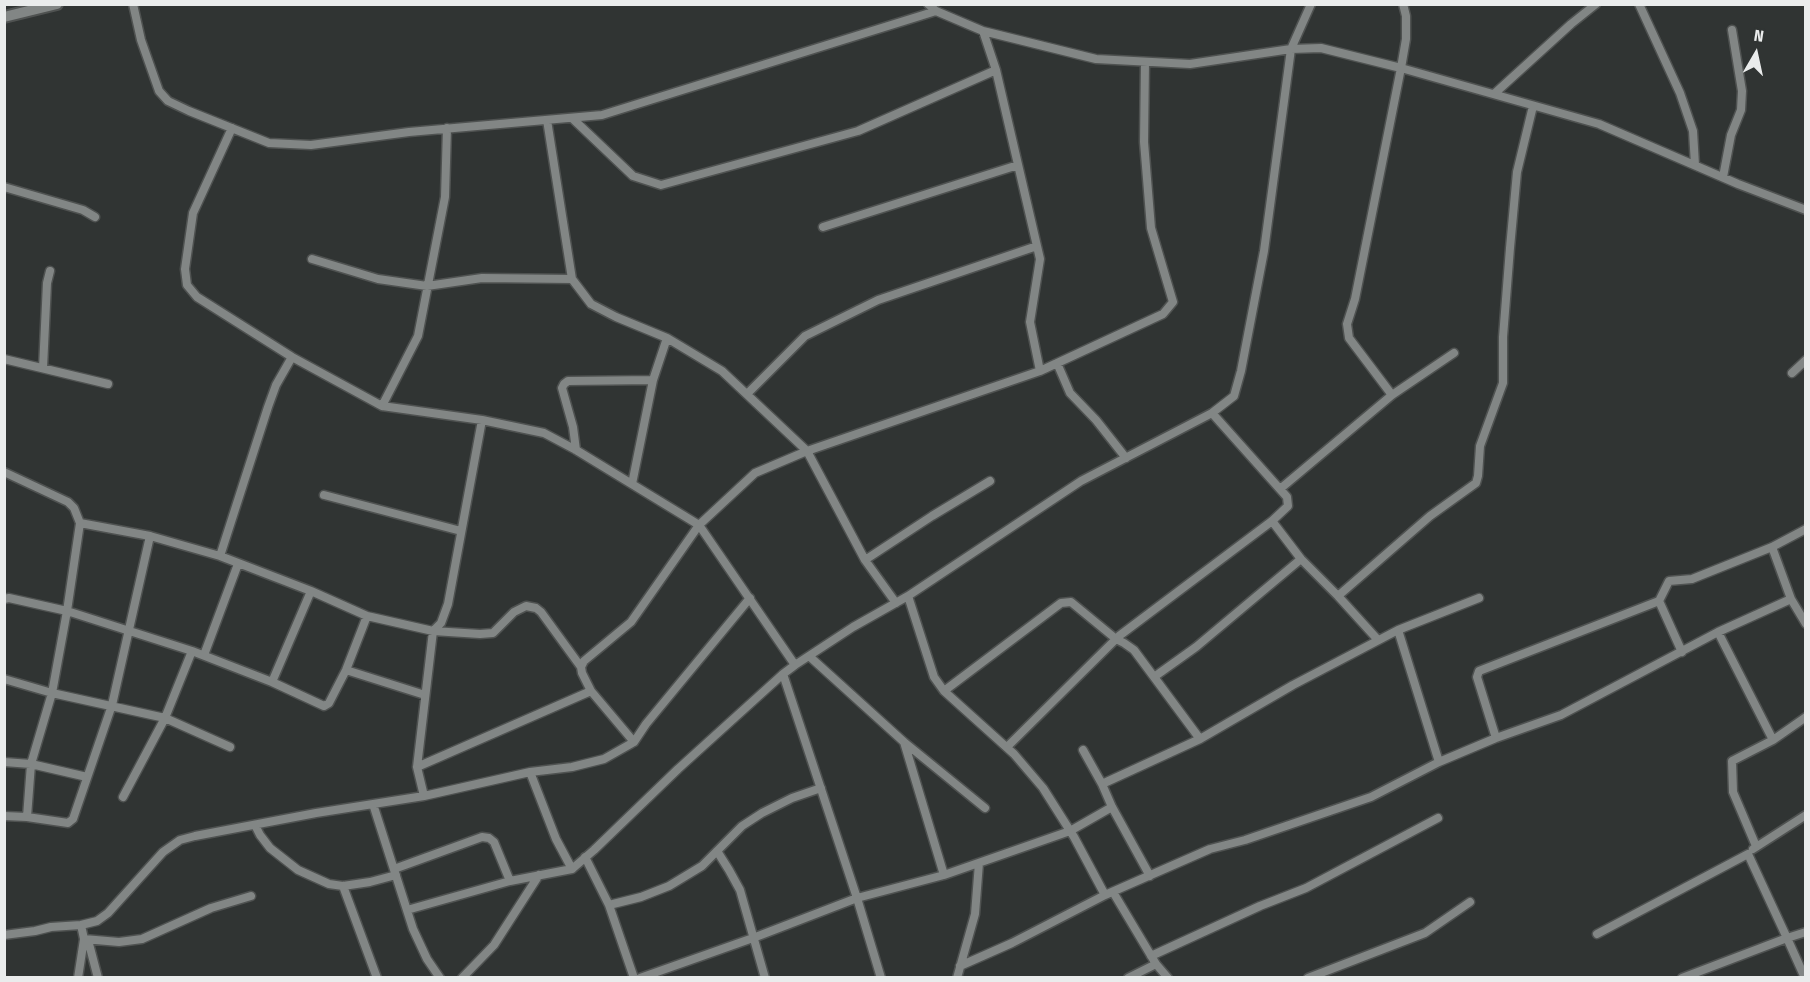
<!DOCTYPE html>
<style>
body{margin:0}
#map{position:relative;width:1810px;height:982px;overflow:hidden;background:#303433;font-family:"Fira Sans Condensed",sans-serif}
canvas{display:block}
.frame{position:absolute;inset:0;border:6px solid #eaecec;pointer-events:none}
.north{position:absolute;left:1726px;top:24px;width:60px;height:60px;-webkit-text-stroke:4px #303433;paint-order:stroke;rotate:9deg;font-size:16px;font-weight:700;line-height:24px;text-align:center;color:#eaecec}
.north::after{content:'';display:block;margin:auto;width:21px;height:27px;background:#eaecec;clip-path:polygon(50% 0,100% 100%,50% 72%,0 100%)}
</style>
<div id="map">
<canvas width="1810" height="982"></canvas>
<div class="frame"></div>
<div class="north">N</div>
</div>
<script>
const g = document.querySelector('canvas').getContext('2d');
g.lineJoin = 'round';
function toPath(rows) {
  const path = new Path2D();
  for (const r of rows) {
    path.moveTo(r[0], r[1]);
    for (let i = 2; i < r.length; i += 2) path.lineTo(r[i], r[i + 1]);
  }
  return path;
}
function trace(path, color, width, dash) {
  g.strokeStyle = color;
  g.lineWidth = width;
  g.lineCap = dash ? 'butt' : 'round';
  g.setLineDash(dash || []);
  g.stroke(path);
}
const minor = toPath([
 [133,4,141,40,159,91,168,101,189,111,269,143,311,145,409,132,602,115,936,11],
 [928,4,936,11,983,31,1096,59,1190,64,1291,49,1321,48,1401,68,1599,124,1738,184,1806,210],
 [1639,4,1680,93,1693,131,1695,165],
 [983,31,996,70,1040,259,1030,322,1040,371],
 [1494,94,1571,24,1596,4],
 [572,118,633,176,661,185,858,131,996,70],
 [547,120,572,279,591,304,616,317,667,338,722,371,807,451,865,560,896,603],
 [232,128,193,213,185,269,187,285,197,297,292,357,382,406,482,420,544,433,576,450,699,525,795,665],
 [1723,177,1731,135,1741,110,1742,91,1732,30],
 [4,187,83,210,95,217],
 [823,227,1018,165],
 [312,259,378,279,427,286,482,278,572,279],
 [4,359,108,384],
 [1057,363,1070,393,1096,420,1126,458],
 [43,368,47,283,50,271],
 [1792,373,1806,360],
 [747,394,805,336,878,300,1037,246],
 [1392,395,1349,338,1347,324,1355,299,1401,68,1406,39,1406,16,1403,4],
 [382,406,418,336,445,197,447,128],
 [576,450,573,427,562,388,564,384,568,381,653,380],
 [4,472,68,502,74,508,80,523,150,536,220,556,311,591,367,616,433,631,480,634,493,633,514,612,526,606,536,608,541,612,581,667],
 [632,484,653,380,667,338],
 [1280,489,1392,395,1454,353],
 [324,495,461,531],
 [1272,521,1301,559,1338,596,1378,640],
 [1772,547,1791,599,1806,624],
 [220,556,268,407,276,385,292,357],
 [865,560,932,516,990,481],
 [908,596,934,677,944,691,1014,754,1043,788,1074,837,1105,895],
 [1338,596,1430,516,1476,483,1478,476,1480,446,1503,383,1503,337,1510,248,1517,172,1533,106],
 [4,599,9,598,67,611,192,651,272,682,324,706,329,703,346,670,367,616],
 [1659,601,1682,652],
 [1398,630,1439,762],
 [1718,632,1773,740],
 [204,655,238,564],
 [809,656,904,742,985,808],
 [346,670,425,695],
 [783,674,857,898,881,978],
 [1154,677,1196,647,1301,559],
 [4,679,52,693,165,718,192,651],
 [272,682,311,591],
 [944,691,1061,603,1071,602,1116,639,1124,643,1134,650,1200,739],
 [1496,738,1477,677,1479,671,1659,601,1669,581,1692,579,1772,547,1806,529],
 [634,742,591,691,582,673,581,667,584,661,631,622,699,525,755,473,807,451,1040,371,1163,314,1173,302,1151,228,1144,142,1145,62],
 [904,742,944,875],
 [1007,747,1119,636,1272,521,1288,506,1287,497,1212,413],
 [1083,750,1102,784,1112,807,1150,876],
 [4,762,31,764,87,777],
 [417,767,591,691],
 [1102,784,1200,739,1293,685,1398,630,1479,598],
 [424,796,417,767,433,631,441,623,448,604,482,420],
 [123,797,165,718,230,747],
 [373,804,413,929,427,959,440,978],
 [4,816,27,817,68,823,73,819,112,705,150,536],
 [27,817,31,764,52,693,67,611,80,523],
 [255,825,260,835,270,848,298,870,329,884,343,886,370,882,396,875],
 [1756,846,1733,792,1732,761,1773,740,1806,717],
 [1753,849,1806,815],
 [717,851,729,870,740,890,765,978],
 [585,857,609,905,641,897,669,886,702,866,742,826,762,813,792,798,821,788],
 [394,869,482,837,489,838,494,842,510,881],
 [572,869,594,850,678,769,783,674,795,665,853,627,908,596,1081,481,1212,413,1234,396,1241,371,1264,251,1291,49,1311,4],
 [343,886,377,978],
 [1113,892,1156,964,1168,978],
 [609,905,634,978],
 [407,910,510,881,572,869,556,839,530,772,572,767,604,759,634,742,646,724,750,598],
 [1597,934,1748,854,1787,938,1682,978],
 [4,935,35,931,51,927,81,925,97,921,108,913,163,852,180,840,195,836,316,813,424,796,530,772],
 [84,939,119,942,142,939,211,908,251,896],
 [88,940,98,978],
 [1151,956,1260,906,1306,888,1438,818],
 [960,966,1012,943,1105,895,1210,849,1245,840,1371,797,1439,762,1496,738,1561,715,1718,632,1791,599],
 [78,978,84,939,81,925],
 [462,978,494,945,539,875],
 [640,978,753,938,857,898,944,875,1070,831,1112,807],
 [957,978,975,914,979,863],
 [1128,978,1156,964],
 [1308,978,1425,933,1470,902],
 [1805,978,1787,938,1806,932]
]);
const tertiary = toPath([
 [4,17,57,4]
]);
trace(minor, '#4f5251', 11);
trace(tertiary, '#4f5251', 14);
trace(minor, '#828685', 8);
trace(tertiary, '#828685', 10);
</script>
